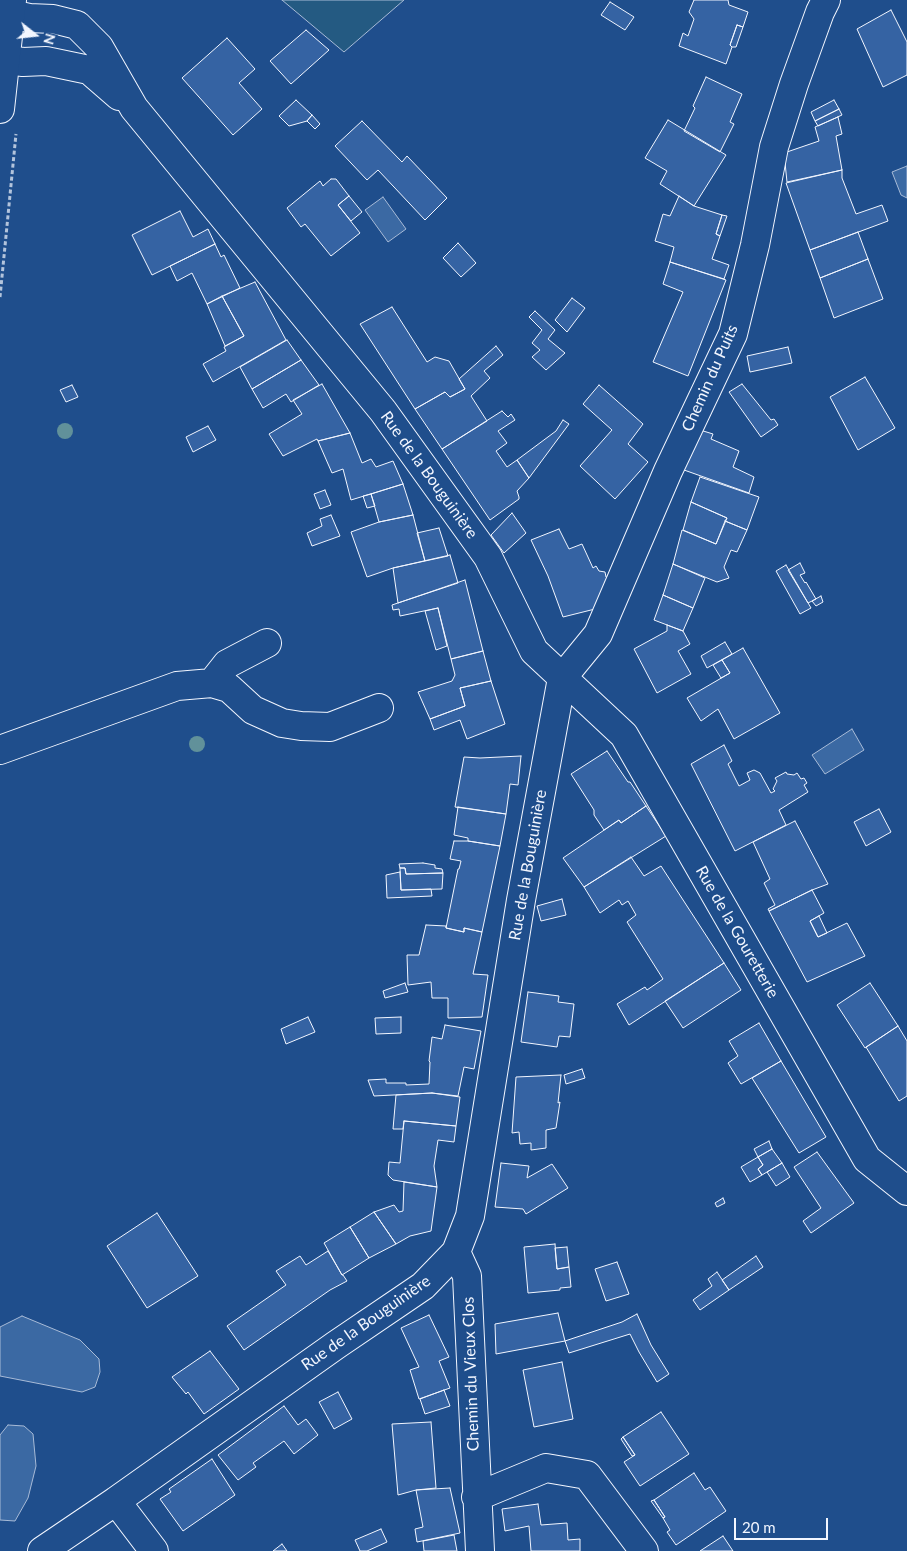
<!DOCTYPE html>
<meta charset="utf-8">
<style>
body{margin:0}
#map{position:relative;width:907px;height:1551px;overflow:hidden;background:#1f4e8c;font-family:Lato,sans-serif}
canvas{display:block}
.north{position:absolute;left:10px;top:10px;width:50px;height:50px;-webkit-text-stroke:4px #1f4e8c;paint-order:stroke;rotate:106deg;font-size:14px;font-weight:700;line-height:20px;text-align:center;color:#f2f6ff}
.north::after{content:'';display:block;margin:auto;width:18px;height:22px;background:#f2f6ff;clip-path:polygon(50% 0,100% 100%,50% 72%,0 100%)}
.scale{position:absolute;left:734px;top:1518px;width:94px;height:22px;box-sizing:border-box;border:2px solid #f2f6ff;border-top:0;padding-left:6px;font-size:15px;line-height:18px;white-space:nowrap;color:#f2f6ff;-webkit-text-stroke:4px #1f4e8c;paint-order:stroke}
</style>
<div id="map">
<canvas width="907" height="1551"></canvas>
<div class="north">N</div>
<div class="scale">20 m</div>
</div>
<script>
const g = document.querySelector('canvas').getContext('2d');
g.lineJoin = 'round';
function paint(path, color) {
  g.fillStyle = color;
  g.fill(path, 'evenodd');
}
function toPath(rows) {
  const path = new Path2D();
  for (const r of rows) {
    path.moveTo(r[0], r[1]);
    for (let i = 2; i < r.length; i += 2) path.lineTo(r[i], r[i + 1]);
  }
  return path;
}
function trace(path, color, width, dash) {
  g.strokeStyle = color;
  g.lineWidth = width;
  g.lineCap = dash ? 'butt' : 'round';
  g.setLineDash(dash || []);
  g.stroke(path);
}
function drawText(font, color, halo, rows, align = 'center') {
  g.font = font + ' Lato,sans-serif';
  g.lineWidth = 4;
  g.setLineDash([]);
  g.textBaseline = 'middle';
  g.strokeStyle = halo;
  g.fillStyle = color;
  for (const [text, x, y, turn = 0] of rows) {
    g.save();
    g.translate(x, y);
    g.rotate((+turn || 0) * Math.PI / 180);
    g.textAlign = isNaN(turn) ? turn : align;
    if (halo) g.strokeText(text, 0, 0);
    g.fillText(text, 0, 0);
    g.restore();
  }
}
const green = toPath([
 [282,0,404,0,344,52,282,0]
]);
const water = toPath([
 [907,166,907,198,901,195,892,172,907,166],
 [383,197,406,229,388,242,365,210,383,197],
 [852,729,864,750,825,774,812,755,852,729],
 [22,1316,80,1340,99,1359,100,1372,95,1387,82,1392,0,1376,0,1327,22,1316],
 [8,1425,24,1426,33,1434,36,1466,28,1498,15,1521,0,1520,0,1435,8,1425]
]);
const building = toPath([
 [694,0,728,0,729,5,748,12,743,27,737,25,730,45,732,47,726,64,679,46,683,33,688,36,694,19,689,12,694,0],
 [610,2,634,17,625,30,601,15,610,2],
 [891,10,907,42,907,75,883,87,857,29,891,10],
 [737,25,743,27,736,47,732,47,730,45,737,25],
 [306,30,329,50,291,84,270,61,306,30],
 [227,38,255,69,239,83,262,109,233,135,182,78,227,38],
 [706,77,742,94,730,122,734,124,720,152,684,131,695,108,693,106,706,77],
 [296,100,312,115,307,121,289,126,279,116,296,100],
 [834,100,839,109,815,121,811,112,834,100],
 [839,109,842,115,818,126,815,121,839,109],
 [312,115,320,124,315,129,307,121,312,115],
 [838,117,842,134,836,136,842,170,787,182,784,153,819,141,815,127,838,117],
 [668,120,726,155,694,206,660,184,667,171,645,158,668,120],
 [362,121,402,162,407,156,447,198,425,220,378,170,367,180,335,146,362,121],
 [842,170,842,178,856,214,882,205,888,221,810,250,786,183,842,170],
 [331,179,336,179,349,196,338,205,360,233,331,256,305,224,301,227,287,208,320,181,323,186,331,179],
 [349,196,362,212,351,221,338,205,349,196],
 [679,196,694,206,722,215,716,234,720,236,712,259,729,265,724,279,670,262,674,247,655,241,663,214,670,216,679,196],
 [180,211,193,237,208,229,215,244,152,275,132,235,180,211],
 [722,215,727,216,720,236,716,234,722,215],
 [858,232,868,259,820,278,810,250,858,232],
 [458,243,476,263,461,277,443,258,458,243],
 [215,244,221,257,224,255,240,288,207,304,192,273,177,281,170,266,215,244],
 [868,259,883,299,834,318,820,278,868,259],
 [670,262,726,280,688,376,653,362,683,292,663,284,670,262],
 [255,282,286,340,213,382,203,364,226,351,224,347,244,336,222,296,255,282],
 [222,296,244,336,225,346,207,304,222,296],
 [572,298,585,308,567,332,555,320,572,298],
 [392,307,427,362,435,357,449,361,465,389,450,397,445,392,415,409,360,324,392,307],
 [535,311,555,330,548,339,565,353,546,370,532,357,540,350,532,343,542,330,529,317,535,311],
 [287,340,301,360,252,389,240,367,287,340],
 [496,346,503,355,484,371,490,378,471,396,487,421,442,449,415,409,445,392,450,397,465,389,459,379,496,346],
 [788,347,792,363,750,372,747,356,788,347],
 [301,360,319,385,291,402,286,394,263,408,252,389,301,360],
 [865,377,895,428,858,450,830,397,865,377],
 [322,384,350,433,318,441,317,439,283,456,269,434,302,414,293,400,322,384],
 [742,384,771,420,774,419,778,425,761,437,729,392,742,384],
 [72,385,78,397,66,402,60,390,72,385],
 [599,385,643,424,628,444,648,462,615,499,580,466,612,430,583,404,599,385],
 [502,411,508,417,511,414,515,420,498,431,507,443,496,451,507,467,517,460,529,478,517,491,519,497,519,499,490,520,442,449,502,411],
 [563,420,569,424,529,478,517,460,556,431,563,420],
 [208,426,216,440,193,452,186,437,208,426],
 [700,430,713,434,711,439,739,451,733,467,754,477,749,493,684,470,700,430],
 [350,433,362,463,371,459,376,467,393,461,403,484,351,500,343,469,332,473,318,441,350,433],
 [700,477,759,497,747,530,725,521,727,518,691,502,700,477],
 [403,484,413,515,379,522,371,494,403,484],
 [325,490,331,505,320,509,314,494,325,490],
 [371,494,375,506,367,508,363,496,371,494],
 [691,502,727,518,716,544,683,530,691,502],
 [512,513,526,533,504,553,491,535,512,513],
 [331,515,340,536,312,546,307,533,322,526,320,519,331,515],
 [413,515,425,561,393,568,367,577,351,532,379,522,413,515],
 [725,521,747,530,737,552,731,550,724,567,729,578,717,582,673,564,682,530,716,544,725,521],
 [439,528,448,556,425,561,417,533,439,528],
 [559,529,569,549,582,544,593,568,596,566,599,571,605,572,606,577,610,579,595,609,563,617,548,576,531,540,559,529],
 [450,555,458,583,398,603,393,568,450,555],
 [800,563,805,573,800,575,805,583,806,582,816,599,808,603,788,570,800,563],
 [673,564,705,578,693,608,663,595,673,564],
 [786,565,811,608,800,614,776,571,786,565],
 [465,580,483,651,451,659,438,608,400,616,399,609,393,610,392,605,465,580],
 [663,595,693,608,683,631,654,620,663,595],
 [821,596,823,602,816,606,812,601,821,596],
 [438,608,447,646,436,650,425,611,438,608],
 [667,625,683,631,690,644,678,651,691,674,657,693,634,649,667,631,667,625],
 [725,642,732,654,707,668,701,656,725,642],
 [743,648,780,713,734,739,718,709,701,721,687,698,730,673,722,660,743,648],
 [483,651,491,681,460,688,465,706,430,719,418,692,452,681,455,675,451,659,483,651],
 [722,660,730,673,721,678,713,665,722,660],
 [491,681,505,724,467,739,460,720,434,730,430,719,465,706,460,688,491,681],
 [724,745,732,761,728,764,739,786,750,780,747,773,754,770,760,773,771,793,775,791,773,789,777,781,775,778,786,772,787,774,794,775,797,773,801,779,804,778,807,783,804,785,808,792,779,810,786,825,735,851,691,764,724,745],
 [607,751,628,782,630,782,646,806,621,823,619,820,604,830,594,815,594,810,571,774,607,751],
 [521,756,518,785,510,784,506,814,455,807,464,757,480,758,521,756],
 [646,806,666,836,584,887,563,858,619,820,621,823,646,806],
 [458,807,506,814,500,846,468,841,468,838,454,835,458,807],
 [879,809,891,832,866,846,854,822,879,809],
 [795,821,828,884,812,890,769,911,768,909,775,905,764,883,770,879,753,842,795,821],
 [454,841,468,841,500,846,482,932,464,928,464,932,446,928,458,869,459,869,461,861,450,859,454,841],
 [631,857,644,876,661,866,724,963,629,1025,617,1004,645,987,647,990,663,979,627,922,636,915,628,901,622,905,619,900,600,913,584,887,631,857],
 [423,863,435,865,435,868,442,869,443,873,406,874,405,868,400,868,399,864,423,863],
 [400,868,405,868,406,874,443,873,442,889,401,890,400,868],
 [400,872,401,890,431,889,432,896,387,898,386,875,400,872],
 [812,890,824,913,810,921,818,937,847,923,865,956,807,982,769,911,812,890],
 [562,899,566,915,541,921,537,906,562,899],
 [819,916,827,933,818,937,810,921,819,916],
 [426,925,446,926,446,928,464,932,464,928,482,932,473,974,488,975,482,1017,448,1018,448,998,432,998,431,982,408,985,407,955,419,955,426,925],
 [724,963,741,990,683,1028,665,1001,724,963],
 [405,983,408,992,385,998,383,991,405,983],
 [870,983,898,1026,865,1048,837,1005,870,983],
 [528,992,559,996,558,1002,574,1004,570,1037,559,1036,557,1047,521,1042,528,992],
 [308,1017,315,1032,286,1044,281,1029,308,1017],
 [401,1017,401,1033,376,1034,375,1018,401,1017],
 [759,1023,781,1061,741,1084,728,1063,738,1056,729,1041,759,1023],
 [445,1025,481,1031,474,1069,464,1067,458,1096,432,1093,374,1096,368,1080,386,1079,386,1083,406,1083,406,1085,429,1084,430,1062,429,1061,432,1037,442,1039,445,1025],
 [898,1026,907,1041,907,1096,899,1101,866,1047,898,1026],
 [781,1061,826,1137,799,1153,752,1078,781,1061],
 [582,1069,585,1078,566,1084,564,1075,582,1069],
 [561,1075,558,1103,560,1102,556,1128,546,1130,546,1148,531,1150,531,1143,520,1144,519,1132,512,1133,516,1077,561,1075],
 [432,1093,460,1097,456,1126,404,1121,403,1129,393,1129,396,1095,432,1093],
 [404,1121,456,1126,454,1142,438,1140,434,1166,437,1187,393,1180,388,1175,389,1162,400,1163,404,1121],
 [769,1141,772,1149,758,1157,754,1149,769,1141],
 [772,1149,782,1163,762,1175,758,1169,763,1165,758,1157,772,1149],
 [817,1152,854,1203,811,1233,803,1221,821,1208,794,1167,817,1152],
 [758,1157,763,1165,758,1169,762,1175,750,1182,741,1167,758,1157],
 [501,1163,529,1166,527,1178,552,1164,568,1188,526,1214,523,1209,495,1207,501,1163],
 [782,1163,790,1177,776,1186,767,1172,782,1163],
 [404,1182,437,1187,431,1231,410,1236,396,1244,374,1212,394,1205,399,1212,403,1211,404,1182],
 [723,1198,725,1203,717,1207,715,1203,723,1198],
 [374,1212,396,1244,369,1258,350,1227,374,1212],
 [157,1213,198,1276,147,1308,107,1246,157,1213],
 [350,1227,369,1258,342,1275,324,1243,350,1227],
 [555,1244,557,1269,569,1267,571,1287,560,1288,560,1290,528,1293,524,1247,555,1244],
 [567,1247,569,1267,557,1269,555,1248,567,1247],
 [328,1251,342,1275,343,1275,347,1281,330,1290,244,1350,227,1326,286,1285,276,1271,300,1256,306,1265,328,1251],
 [756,1256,763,1267,729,1290,722,1280,756,1256],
 [617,1262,629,1294,606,1301,595,1269,617,1262],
 [717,1272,729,1290,700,1310,693,1300,712,1286,708,1279,717,1272],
 [558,1313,565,1341,496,1354,495,1324,558,1313],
 [637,1314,651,1345,669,1374,657,1382,639,1352,630,1334,569,1353,565,1341,622,1322,637,1314],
 [429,1315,449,1357,439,1361,450,1388,419,1399,410,1370,419,1367,401,1328,429,1315],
 [210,1351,239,1389,204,1414,188,1392,186,1394,172,1377,210,1351],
 [562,1362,573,1419,534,1427,523,1370,562,1362],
 [444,1390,450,1406,425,1414,420,1399,444,1390],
 [338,1392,352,1419,334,1429,319,1402,338,1392],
 [284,1406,298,1425,306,1419,318,1435,294,1454,284,1441,253,1463,256,1467,238,1480,218,1455,284,1406],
 [661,1412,689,1454,640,1486,624,1462,635,1455,623,1437,661,1412],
 [431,1422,436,1488,416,1490,398,1495,392,1424,431,1422],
 [623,1437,635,1455,632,1456,621,1439,623,1437],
 [212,1459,235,1495,183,1531,160,1499,171,1492,169,1489,212,1459],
 [694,1473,705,1490,710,1487,726,1511,676,1545,667,1532,670,1530,663,1518,665,1517,654,1500,694,1473],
 [450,1488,460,1533,417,1542,415,1529,423,1527,416,1490,450,1488],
 [654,1500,665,1517,663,1518,651,1501,654,1500],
 [538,1504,541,1525,567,1523,568,1540,580,1539,580,1551,531,1551,529,1526,505,1531,502,1509,538,1504],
 [381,1529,387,1542,367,1551,360,1551,355,1540,381,1529],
 [454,1535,457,1551,424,1551,423,1541,454,1535],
 [723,1536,733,1551,700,1551,723,1536],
 [282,1544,287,1551,273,1551,282,1544]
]);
const path = toPath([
 [0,297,16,134]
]);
const street = toPath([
 [6,0,11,14,29,18,53,19,77,25,99,47,134,108,383,411,488,557,534,651,624,735,867,1159,907,1191],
 [6,60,23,62,46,61,89,70,119,96],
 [562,678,598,634,668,471,733,334,755,245,774,147,794,84,820,12,826,0],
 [212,683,227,664,267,643],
 [0,750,177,686,212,683,229,688,253,710,282,723,301,726,330,727,379,708],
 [456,1252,467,1276,480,1551],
 [476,1497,546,1468,587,1475,644,1551],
 [116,1501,154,1551],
 [42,1551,116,1501,336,1345,423,1286,456,1252,470,1216,521,900,562,678]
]);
const secondary = toPath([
 [0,109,12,0]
]);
const trees = [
 [65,431],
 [197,744]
];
const streetNames = [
 ["Chemin du Puits",710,378,-66],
 ["Rue de la Bouguinière",429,475,54],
 ["Rue de la Bouguinière",528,865,-80],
 ["Rue de la Gouretterie",737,932,60],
 ["Rue de la Bouguinière",366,1323,-35],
 ["Chemin du Vieux Clos",471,1374,-92]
];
paint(green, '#245a82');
trace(green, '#a8bbd7', 1);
paint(water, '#3b69a3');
trace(water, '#a8bbd7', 1);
paint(building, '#3563a3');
trace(building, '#f2f6ff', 1);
trace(street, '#f2f6ff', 30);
trace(secondary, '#f2f6ff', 30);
trace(path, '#b3c4dc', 3, [4, 2.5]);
trace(street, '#1f4e8c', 28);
trace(secondary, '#1f4e8c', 28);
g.fillStyle = '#61919a';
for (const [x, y] of trees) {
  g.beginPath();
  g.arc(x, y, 8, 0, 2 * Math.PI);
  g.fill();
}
drawText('16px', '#f2f6ff', '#1f4e8c', streetNames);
</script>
